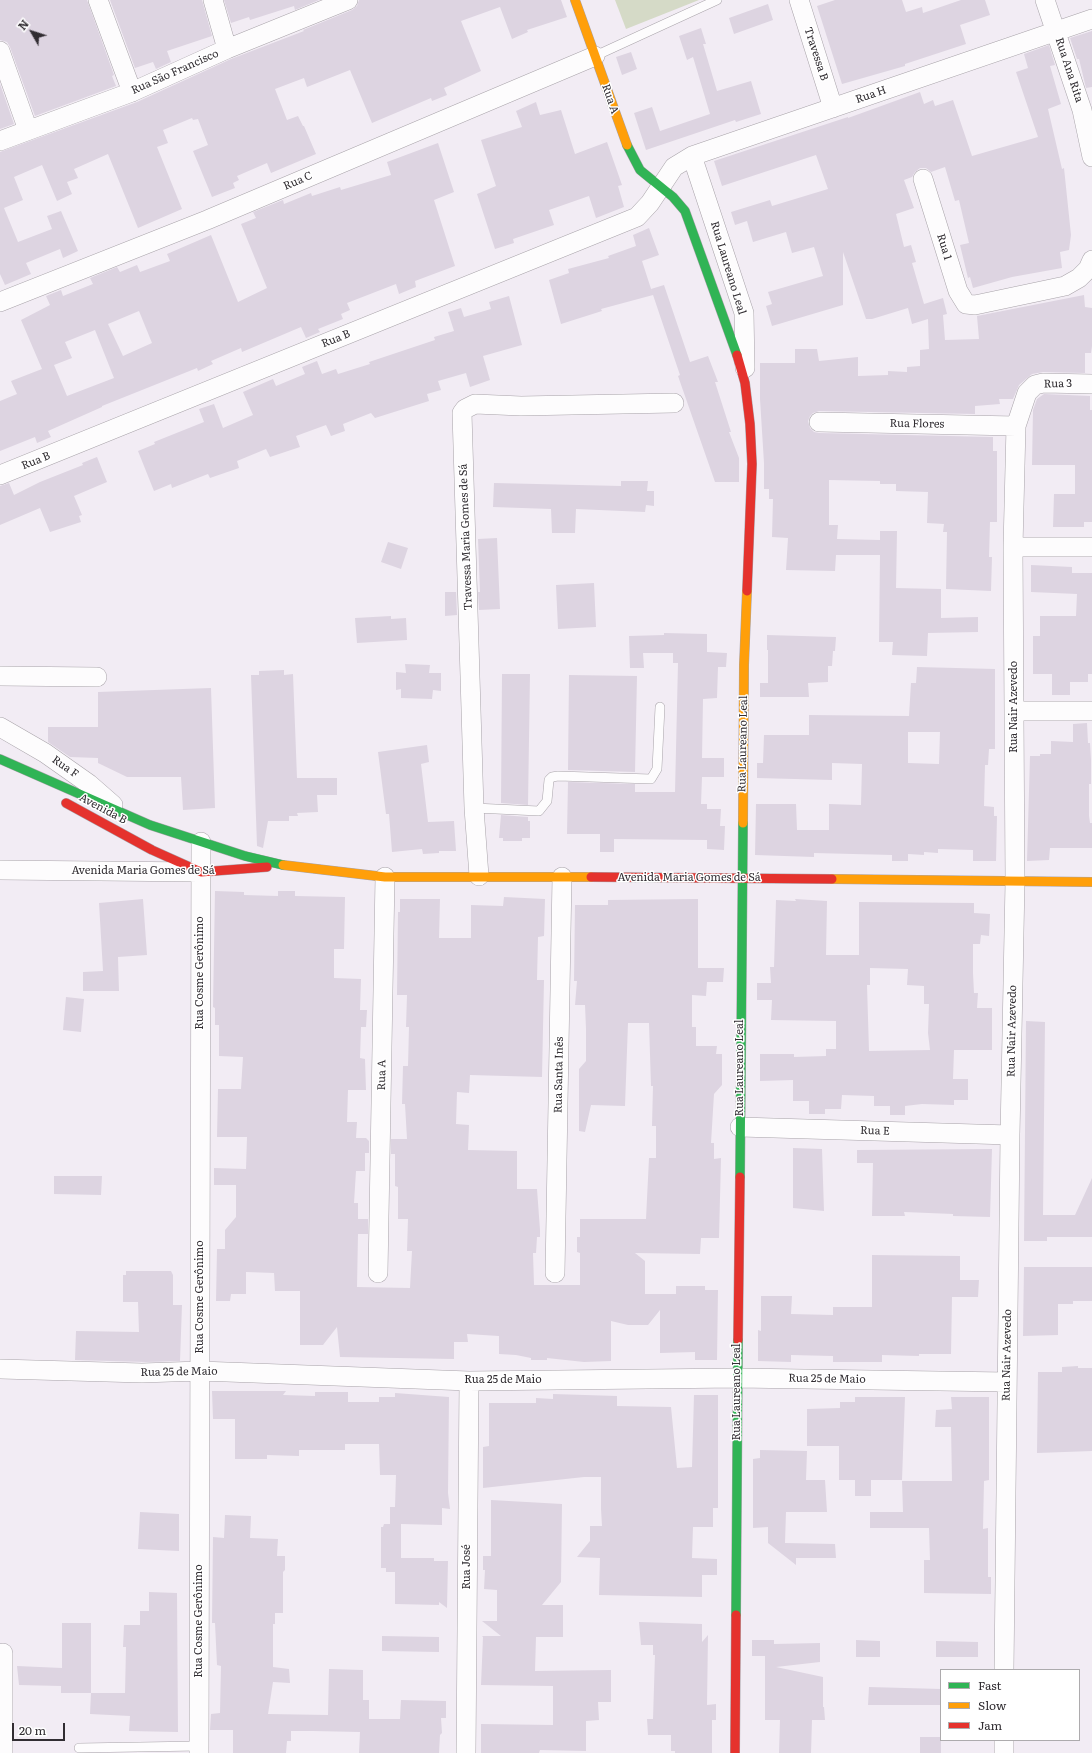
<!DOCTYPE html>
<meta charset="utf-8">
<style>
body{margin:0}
#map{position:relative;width:1092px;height:1753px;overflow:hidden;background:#f2ecf4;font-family:Literata,serif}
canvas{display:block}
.legend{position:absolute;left:940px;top:1669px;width:140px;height:72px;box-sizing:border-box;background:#fff;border:1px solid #adabad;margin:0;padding:5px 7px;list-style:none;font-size:12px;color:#312d32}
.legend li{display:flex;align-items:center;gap:8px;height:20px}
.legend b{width:20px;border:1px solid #adabad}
.north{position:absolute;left:12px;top:12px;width:40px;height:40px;-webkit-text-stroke:3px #fff;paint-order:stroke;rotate:309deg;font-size:11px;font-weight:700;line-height:16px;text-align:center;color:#312d32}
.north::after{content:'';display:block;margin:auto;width:14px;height:18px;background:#312d32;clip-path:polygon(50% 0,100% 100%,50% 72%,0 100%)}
.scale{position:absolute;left:12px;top:1723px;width:53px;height:18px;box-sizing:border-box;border:2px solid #312d32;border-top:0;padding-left:5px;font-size:12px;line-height:14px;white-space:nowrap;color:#312d32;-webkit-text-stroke:3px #fff;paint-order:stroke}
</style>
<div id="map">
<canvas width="1092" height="1753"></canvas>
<ul class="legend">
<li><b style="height:5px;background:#30b455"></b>Fast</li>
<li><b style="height:5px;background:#ff9f0a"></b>Slow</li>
<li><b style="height:5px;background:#e5322d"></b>Jam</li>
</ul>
<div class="north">N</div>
<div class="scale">20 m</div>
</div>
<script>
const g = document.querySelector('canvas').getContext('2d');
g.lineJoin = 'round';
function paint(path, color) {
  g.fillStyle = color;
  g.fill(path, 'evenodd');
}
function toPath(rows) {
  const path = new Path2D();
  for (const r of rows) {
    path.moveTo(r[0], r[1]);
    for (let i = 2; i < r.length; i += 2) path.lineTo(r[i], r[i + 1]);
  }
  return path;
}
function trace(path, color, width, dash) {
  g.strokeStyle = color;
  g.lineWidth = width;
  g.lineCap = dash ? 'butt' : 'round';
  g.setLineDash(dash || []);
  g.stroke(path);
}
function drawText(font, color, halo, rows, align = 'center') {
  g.font = font + ' Literata,serif';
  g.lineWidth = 3;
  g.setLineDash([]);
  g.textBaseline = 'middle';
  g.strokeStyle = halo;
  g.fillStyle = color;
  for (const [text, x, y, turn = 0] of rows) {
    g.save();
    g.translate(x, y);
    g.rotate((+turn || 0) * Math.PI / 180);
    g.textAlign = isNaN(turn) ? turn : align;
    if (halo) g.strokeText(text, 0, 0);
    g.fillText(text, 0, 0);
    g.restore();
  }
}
const green = toPath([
 [615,0,699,0,626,29]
]);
const building = toPath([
 [0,0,87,0,114,75,112,76,116,86,35,116,10,47,7,42,0,40],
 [110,0,202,0,212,36,167,51,171,62,156,69,153,62,135,68],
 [224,0,319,0,295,10,294,6,250,20,249,17,231,23],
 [359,0,561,0,567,17,527,30,528,32,512,39,500,7,461,21,481,71,444,88,447,95,432,101,431,98,372,123,350,70,307,87,304,78,275,89,287,120,298,116,303,126,304,126,316,154,271,173,267,163,237,176,239,180,233,183,235,188,212,197,193,151,208,145,198,119,193,120,192,118,163,130,168,143,157,147,182,209,138,228,108,154,74,169,78,178,67,182,72,194,57,201,42,165,14,177,23,200,4,208,18,242,52,229,47,216,61,211,78,251,63,258,60,249,26,263,31,274,5,285,0,274,0,152,137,102,231,59,304,31,303,30,352,10,357,6],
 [835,0,902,0,906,12,922,7,923,13,961,0,985,0,990,15,960,25,966,44,905,64,905,66,842,84,817,6],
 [768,4,773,20,734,34,729,18],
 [701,28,706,44,703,44,717,91,751,81,761,114,736,122,735,120,646,150,634,113,652,107,660,131,710,114,693,57,687,60,679,36],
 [1092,31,1092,87,1086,88,1079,59,1077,59,1070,38],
 [1049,45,1055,65,1050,66,1061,104,1048,109,1062,169,1064,168,1071,235,1069,250,1060,252,1062,268,1012,277,973,288,970,277,968,278,960,245,969,243,959,200,955,201,945,167,931,172,926,168,920,168,915,172,912,177,904,180,914,208,896,214,904,247,911,245,916,262,912,263,924,304,943,298,947,314,943,315,945,340,979,339,977,316,1084,295,1085,307,1092,308,1092,346,1091,353,1085,353,1085,373,1043,372,1032,374,1019,385,1013,399,999,399,1000,404,975,406,975,414,819,411,813,413,810,416,808,421,810,428,814,432,819,433,993,437,993,451,997,451,997,522,990,522,989,557,992,557,991,591,946,589,947,532,943,532,944,524,927,523,928,492,896,491,896,484,880,484,880,481,829,480,829,525,838,525,837,539,880,540,880,531,897,531,896,588,941,589,941,618,978,617,978,632,928,633,927,656,892,655,893,642,879,642,880,555,836,555,835,571,786,570,788,538,772,537,773,499,769,499,769,489,764,489,764,463,760,399,760,363,795,363,795,349,817,349,819,361,858,357,858,376,888,375,888,371,907,372,907,367,920,366,920,350,929,349,928,319,912,324,908,308,872,319,866,319,843,252,843,305,772,326,766,306,772,304,768,292,823,276,814,247,792,253,786,232,753,242,747,221,735,225,731,212,770,200,772,206,828,189,816,155,722,186,714,161,848,117,848,118,920,92,924,104,933,100,935,106,953,100,972,156,1038,137,1016,72,1028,68,1024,54],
 [631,52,637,69,622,75,616,57],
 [0,84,14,124,0,129],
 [536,102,540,115,561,110,575,154,607,142,622,185,618,186,624,207,596,218,589,196,549,210,554,225,513,239,514,243,495,249,477,194,496,186,481,140,522,127,516,111],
 [438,143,454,192,434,200,455,266,415,281,416,287,399,294,396,284,347,303,350,310,341,314,343,319,318,329,320,332,306,338,301,327,242,352,241,348,211,361,213,364,198,371,197,368,102,406,102,407,48,431,51,437,37,443,35,437,0,451,0,401,17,394,11,381,42,369,21,320,50,305,46,296,61,290,63,296,93,284,90,278,117,267,120,272,137,265,140,272,170,261,167,254,211,235,238,302,267,288,241,224,256,218,253,212,283,200,284,204,311,193,312,196,340,187,341,190,391,175,387,162],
 [139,311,152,343,123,356,108,324],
 [95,330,114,378,67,396,54,365,72,358,65,342],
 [649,228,659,255,642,261,653,295,601,309,602,311,561,324,549,280,569,273,568,269,609,258,608,256,636,246,633,235],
 [664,285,690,362,708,356,718,382,715,382,731,432,729,432,739,458,739,482,715,482,678,376,680,375,651,289],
 [509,296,522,345,483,356,490,380,470,387,466,373,438,381,441,390,427,394,429,401,375,418,371,413,343,424,345,431,331,436,326,425,296,436,300,447,270,457,266,449,237,461,239,468,210,478,208,474,172,488,171,484,154,491,138,451,155,444,154,442,204,422,199,409,214,404,223,428,253,415,243,392,273,379,276,386,305,374,302,367,317,361,322,374,336,369,338,374,370,364,369,362,435,340,434,337,454,331,448,312,461,308,464,317,491,309,489,302],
 [1044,394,1090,396,1090,410,1092,410,1092,522,1084,522,1084,527,1053,527,1054,494,1075,494,1075,465,1032,465,1033,410,1037,399],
 [97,457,107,482,74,496,82,515,79,516,81,522,50,532,40,508,0,525,0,486,9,483,14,495,40,482,83,465,82,463],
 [621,481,648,481,647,491,654,491,654,506,646,505,645,512,576,509,575,533,552,533,551,509,493,507,494,483,621,486],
 [497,538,500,609,479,610,478,592,480,592,478,539],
 [388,542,408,548,401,569,381,562],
 [1031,565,1072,567,1072,573,1092,573,1092,674,1088,674,1088,682,1070,682,1070,695,1052,695,1052,674,1033,674,1033,636,1040,636,1040,616,1076,616,1077,594,1031,592],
 [594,583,596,627,558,629,556,585],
 [445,592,456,592,457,615,445,616],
 [391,616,391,619,406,618,407,640,357,643,355,618],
 [664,633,707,634,707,652,727,653,726,667,718,667,717,698,703,699,702,758,724,758,724,777,702,777,701,804,707,804,707,809,721,809,720,826,725,826,724,850,707,849,707,840,614,839,614,852,600,852,600,834,567,834,568,782,635,784,635,792,675,792,678,663,673,663,673,653,643,653,644,668,630,668,629,636,664,635],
 [767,635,836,637,835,651,833,651,832,666,828,666,828,682,808,683,809,697,760,697,760,683,768,683,768,650,767,650],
 [405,664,430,665,429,673,441,673,441,691,433,690,432,699,401,698,401,689,396,690,396,672,406,673],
 [917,667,995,669,995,749,989,749,988,765,985,765,984,806,994,807,994,816,997,816,996,861,973,861,973,850,938,849,938,853,924,852,924,855,908,854,908,861,892,861,892,855,814,853,814,857,755,855,756,804,796,804,797,830,829,830,829,804,861,805,862,764,832,763,832,780,757,778,757,763,763,763,764,735,809,735,809,715,909,716,911,683,916,683],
 [908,732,940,732,939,764,908,763],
 [284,670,284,675,293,674,297,778,337,778,337,795,317,795,318,812,297,813,298,816,289,816,289,821,268,821,263,848,257,846,251,675,259,675,259,671],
 [502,674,530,674,528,805,501,803],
 [569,675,637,676,635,772,568,770],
 [211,688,215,808,183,810,181,777,127,777,98,763,98,758,70,757,48,742,48,727,98,727,98,692],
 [1087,723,1088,743,1090,743,1091,760,1091,784,1089,784,1089,816,1090,823,1092,823,1092,848,1050,848,1049,860,1027,861,1030,756,1040,756,1040,754,1051,754,1051,741,1073,742,1073,724],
 [427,745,429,762,421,764,428,822,454,821,456,851,439,851,439,853,423,854,422,849,392,852,389,814,386,814,378,752],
 [501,815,528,817,528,821,530,821,530,838,522,838,522,841,503,841,503,838,499,838],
 [215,891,244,892,244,895,278,896,278,891,295,891,295,896,345,897,344,949,334,949,334,978,361,979,360,1010,367,1010,366,1027,361,1027,360,1058,365,1059,366,1090,348,1090,347,1122,357,1122,356,1138,366,1138,369,1141,369,1153,365,1153,365,1171,356,1171,354,1203,358,1203,358,1219,368,1219,368,1234,358,1234,357,1287,410,1288,412,1251,407,1251,408,1219,398,1219,398,1187,395,1186,395,1154,391,1154,391,1139,407,1139,405,1104,402,1104,403,1066,408,1066,409,1027,406,1027,407,995,397,995,398,912,400,912,400,899,440,899,439,938,471,938,471,905,503,906,504,897,545,899,544,936,538,937,537,980,544,980,542,1077,470,1075,469,1093,457,1092,456,1124,469,1125,468,1150,517,1151,517,1189,537,1189,540,1230,540,1237,537,1237,536,1253,533,1253,534,1285,580,1285,580,1253,577,1252,577,1237,580,1237,580,1219,646,1219,649,1158,656,1158,656,1126,652,1126,653,1086,651,1086,649,1023,628,1023,625,1106,591,1105,585,1132,579,1131,579,1069,586,1061,586,1029,585,1005,575,1005,577,981,574,981,575,905,608,905,608,900,698,899,698,968,724,968,723,982,707,982,706,996,692,995,692,1027,696,1027,696,1046,717,1046,716,1054,722,1054,722,1085,714,1094,711,1143,714,1143,714,1159,721,1158,719,1238,701,1238,700,1254,635,1253,645,1261,645,1294,676,1294,676,1286,705,1286,705,1290,718,1290,717,1360,695,1360,695,1352,660,1353,660,1310,648,1325,628,1325,611,1321,611,1361,584,1362,547,1358,547,1360,531,1360,531,1358,516,1355,499,1354,499,1336,467,1334,468,1342,454,1342,454,1359,340,1357,337,1327,323,1345,300,1345,300,1291,275,1291,274,1273,246,1272,246,1294,231,1294,230,1301,216,1301,217,1249,225,1249,225,1230,236,1217,236,1185,214,1185,214,1168,246,1169,247,1137,217,1137,218,1089,241,1089,243,1057,219,1056,219,1025,215,1025,215,1008,213,1007],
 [143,899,147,955,118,957,119,991,83,991,83,972,103,971,99,903],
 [795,899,827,901,826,955,859,955,859,902,974,903,974,913,990,914,989,936,981,935,980,944,973,944,973,973,974,993,978,993,977,1008,992,1008,992,1050,954,1050,953,1079,968,1079,968,1100,954,1100,954,1105,922,1104,905,1106,905,1115,890,1115,890,1106,874,1106,874,1096,842,1095,841,1109,825,1109,825,1114,809,1114,809,1101,793,1101,793,1080,760,1081,760,1054,794,1054,794,1057,826,1056,826,1049,836,1049,836,1021,771,1020,772,1000,757,1000,757,983,771,983,770,967,774,967,776,900,796,901],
 [870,968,908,969,907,985,924,986,924,1004,929,1004,928,1033,930,1050,869,1051,867,985,870,985],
 [66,997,84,999,81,1032,63,1030],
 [1026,1021,1045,1022,1043,1215,1075,1215,1092,1178,1092,1237,1047,1237,1047,1241,1024,1241],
 [793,1148,822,1149,824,1211,793,1208],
 [992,1149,990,1217,953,1216,953,1214,904,1212,905,1216,872,1216,873,1163,857,1163,857,1150],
 [54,1176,102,1176,101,1195,54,1194],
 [872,1255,960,1256,960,1280,979,1280,978,1297,952,1297,951,1354,919,1354,919,1356,882,1355,882,1362,833,1362,833,1356,791,1355,791,1362,758,1361,758,1330,761,1331,761,1296,792,1296,791,1314,833,1315,833,1307,872,1307],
 [1024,1267,1092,1267,1092,1301,1073,1301,1073,1304,1058,1304,1058,1335,1023,1336],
 [126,1271,171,1271,173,1275,173,1305,182,1305,180,1361,146,1362,75,1360,76,1331,139,1332,138,1302,123,1302,123,1275,126,1275],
 [1078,1366,1078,1368,1092,1368,1092,1451,1037,1453,1038,1372,1062,1372,1062,1367],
 [212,1391,286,1391,283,1395,315,1396,315,1392,348,1392,348,1402,379,1402,379,1397,395,1397,395,1393,449,1397,448,1493,450,1509,442,1508,442,1525,401,1524,401,1558,434,1558,434,1561,448,1561,447,1608,439,1602,439,1605,395,1604,395,1572,386,1572,386,1568,381,1568,381,1527,383,1527,384,1524,394,1524,390,1524,390,1507,395,1507,396,1475,380,1475,379,1444,345,1444,345,1450,299,1450,299,1456,267,1455,267,1459,235,1459,235,1419,213,1419],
 [553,1394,617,1396,617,1406,671,1407,677,1468,692,1467,694,1395,718,1395,718,1508,713,1508,713,1527,693,1527,692,1558,717,1559,717,1575,702,1575,702,1597,599,1595,600,1558,577,1557,590,1541,590,1526,602,1526,601,1509,601,1477,584,1477,483,1488,483,1447,489,1446,489,1403,536,1403,536,1398,553,1399],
 [855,1397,905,1397,902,1480,871,1480,871,1496,855,1496,855,1480,839,1480,839,1446,807,1446,807,1409,840,1408,840,1402,855,1402],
 [951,1397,989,1397,989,1480,984,1481,983,1529,988,1528,988,1577,991,1577,991,1594,924,1593,924,1560,930,1560,929,1528,870,1528,870,1512,903,1512,902,1481,952,1481,951,1427,935,1427,936,1410,952,1409],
 [760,1450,807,1451,806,1480,825,1480,827,1512,786,1512,785,1543,835,1544,836,1558,796,1558,796,1565,768,1543,768,1527,753,1528,753,1459,760,1458],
 [491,1500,562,1504,561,1582,542,1605,563,1605,563,1637,536,1637,535,1671,611,1670,611,1702,598,1702,599,1720,586,1721,586,1751,540,1750,539,1753,481,1753,481,1724,553,1725,553,1686,481,1685,483,1637,482,1636,501,1636,482,1621,497,1621,497,1590,484,1589,485,1570,483,1570,483,1556,491,1556],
 [140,1512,179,1514,179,1551,138,1549],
 [225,1515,251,1516,250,1538,278,1539,277,1556,285,1556,285,1570,283,1572,283,1613,275,1613,275,1624,273,1624,273,1667,289,1669,290,1683,273,1682,268,1714,328,1715,329,1669,363,1670,363,1700,369,1700,369,1719,400,1719,401,1700,446,1701,446,1718,441,1718,442,1733,440,1735,439,1753,359,1753,360,1732,313,1731,291,1731,291,1741,287,1741,286,1753,233,1753,233,1730,210,1730,211,1714,220,1713,221,1666,217,1665,215,1623,212,1623,213,1537,224,1538],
 [149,1592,177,1593,178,1732,129,1731,130,1716,90,1714,91,1693,125,1693,126,1647,123,1647,124,1625,140,1625,140,1611,149,1611],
 [639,1622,702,1624,702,1642,708,1635,707,1705,716,1704,716,1720,712,1720,712,1753,675,1753,675,1751,671,1751,671,1735,648,1735,647,1719,653,1719,655,1655,653,1655,653,1645,641,1645],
 [62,1623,91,1623,91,1693,61,1693,61,1686,19,1685,17,1666,62,1668],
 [382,1636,439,1637,439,1652,382,1651],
 [752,1640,774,1640,774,1644,820,1643,820,1662,776,1667,823,1677,823,1707,824,1707,825,1720,812,1720,811,1753,779,1753,780,1720,765,1720,765,1656,752,1656],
 [856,1640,880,1641,880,1657,856,1657],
 [936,1641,978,1642,978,1657,936,1657],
 [869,1687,941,1689,941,1705,868,1705],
 [920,1737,941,1737,941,1753,920,1753]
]);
const lane = toPath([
 [595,56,717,0],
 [474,808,539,811,547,801,549,780,552,777,558,776,651,779,657,769,660,707],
 [79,1748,199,1746]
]);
const street = toPath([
 [98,0,132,92],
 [213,0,227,49],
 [799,0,833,108],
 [1045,0,1082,110,1092,157],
 [0,51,28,130],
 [0,141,132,92,227,49,348,0],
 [692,156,744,313,745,368],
 [923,179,958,291,966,304,975,305,1065,286,1079,278,1088,269,1092,260],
 [0,302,207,220,595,56],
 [819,422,1016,426],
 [0,475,637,217,650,203,674,167,692,156,1092,19],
 [1013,547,1092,547],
 [0,676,97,677],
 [1014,711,1092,711],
 [0,727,45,753,89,784,113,805],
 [0,870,199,872],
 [479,876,474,808,462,413,465,409,475,404,521,406,674,403],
 [740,1127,1010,1135],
 [378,1273,385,877],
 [555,1273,562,877],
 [0,1369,142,1373,200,1371,469,1381,737,1378,1007,1382],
 [3,1653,3,1753],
 [1004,1670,1010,1135,1015,882,1013,547,1016,426,1027,393,1035,385,1043,383,1092,384],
 [199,1753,201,842],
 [466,1753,469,1381],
 [1004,1753,1004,1740]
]);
const fast = toPath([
 [627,145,640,170,673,197,685,211,737,355],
 [0,759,150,825,245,856,283,865],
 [740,1177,743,823],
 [736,1615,738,1340]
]);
const slow = toPath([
 [575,0,627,145],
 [743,823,744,665,747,591],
 [283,865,385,877,591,877],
 [832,879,1092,882]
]);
const jam = toPath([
 [737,355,745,383,750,424,752,464,747,591],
 [66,803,152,850,201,872,267,867],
 [591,877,832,879],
 [738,1340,740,1177],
 [735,1753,736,1615]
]);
const streetNames = [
 ["Travessa B",816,54,72],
 ["Rua Ana Rita",1069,70,72],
 ["Rua São Francisco",175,72,-24],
 ["Rua H",871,95,-19],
 ["Rua A",610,99,71],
 ["Rua C",298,181,-23],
 ["Rua 1",944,247,73],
 ["Rua Laureano Leal",728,268,73],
 ["Rua B",336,339,-22],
 ["Rua 3",1058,384,-1],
 ["Rua Flores",917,424,1],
 ["Rua B",36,461,-22],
 ["Travessa Maria Gomes de Sá",466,537,-92],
 ["Rua Nair Azevedo",1014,707,-90],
 ["Rua Laureano Leal",743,744,-89],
 ["Rua F",65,767,35],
 ["Avenida B",103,809,28],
 ["Avenida Maria Gomes de Sá",143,871],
 ["Avenida Maria Gomes de Sá",689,878],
 ["Rua Cosme Gerônimo",200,973,-90],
 ["Rua Nair Azevedo",1012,1031,-89],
 ["Rua Laureano Leal",740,1068,-90],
 ["Rua A",382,1075,-89],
 ["Rua Santa Inês",559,1075,-89],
 ["Rua E",875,1131,2],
 ["Rua Cosme Gerônimo",200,1297,-90],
 ["Rua Nair Azevedo",1007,1355,-89],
 ["Rua 25 de Maio",179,1372,-1],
 ["Rua 25 de Maio",827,1379,1],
 ["Rua 25 de Maio",503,1380],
 ["Rua Laureano Leal",737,1392,-90],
 ["Rua José",467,1567,-90],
 ["Rua Cosme Gerônimo",199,1621,-90]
];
paint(green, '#d5dac7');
paint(building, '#ddd4e1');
trace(lane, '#a8a3a9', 10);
trace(street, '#a8a3a9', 20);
trace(fast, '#a8a3a9', 10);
trace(slow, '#a8a3a9', 10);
trace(jam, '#a8a3a9', 10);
trace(lane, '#fdfcfd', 9);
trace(street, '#fdfcfd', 19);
trace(fast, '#30b455', 9);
trace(slow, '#ff9f0a', 9);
trace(jam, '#e5322d', 9);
drawText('11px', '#312d32', '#fff', streetNames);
</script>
